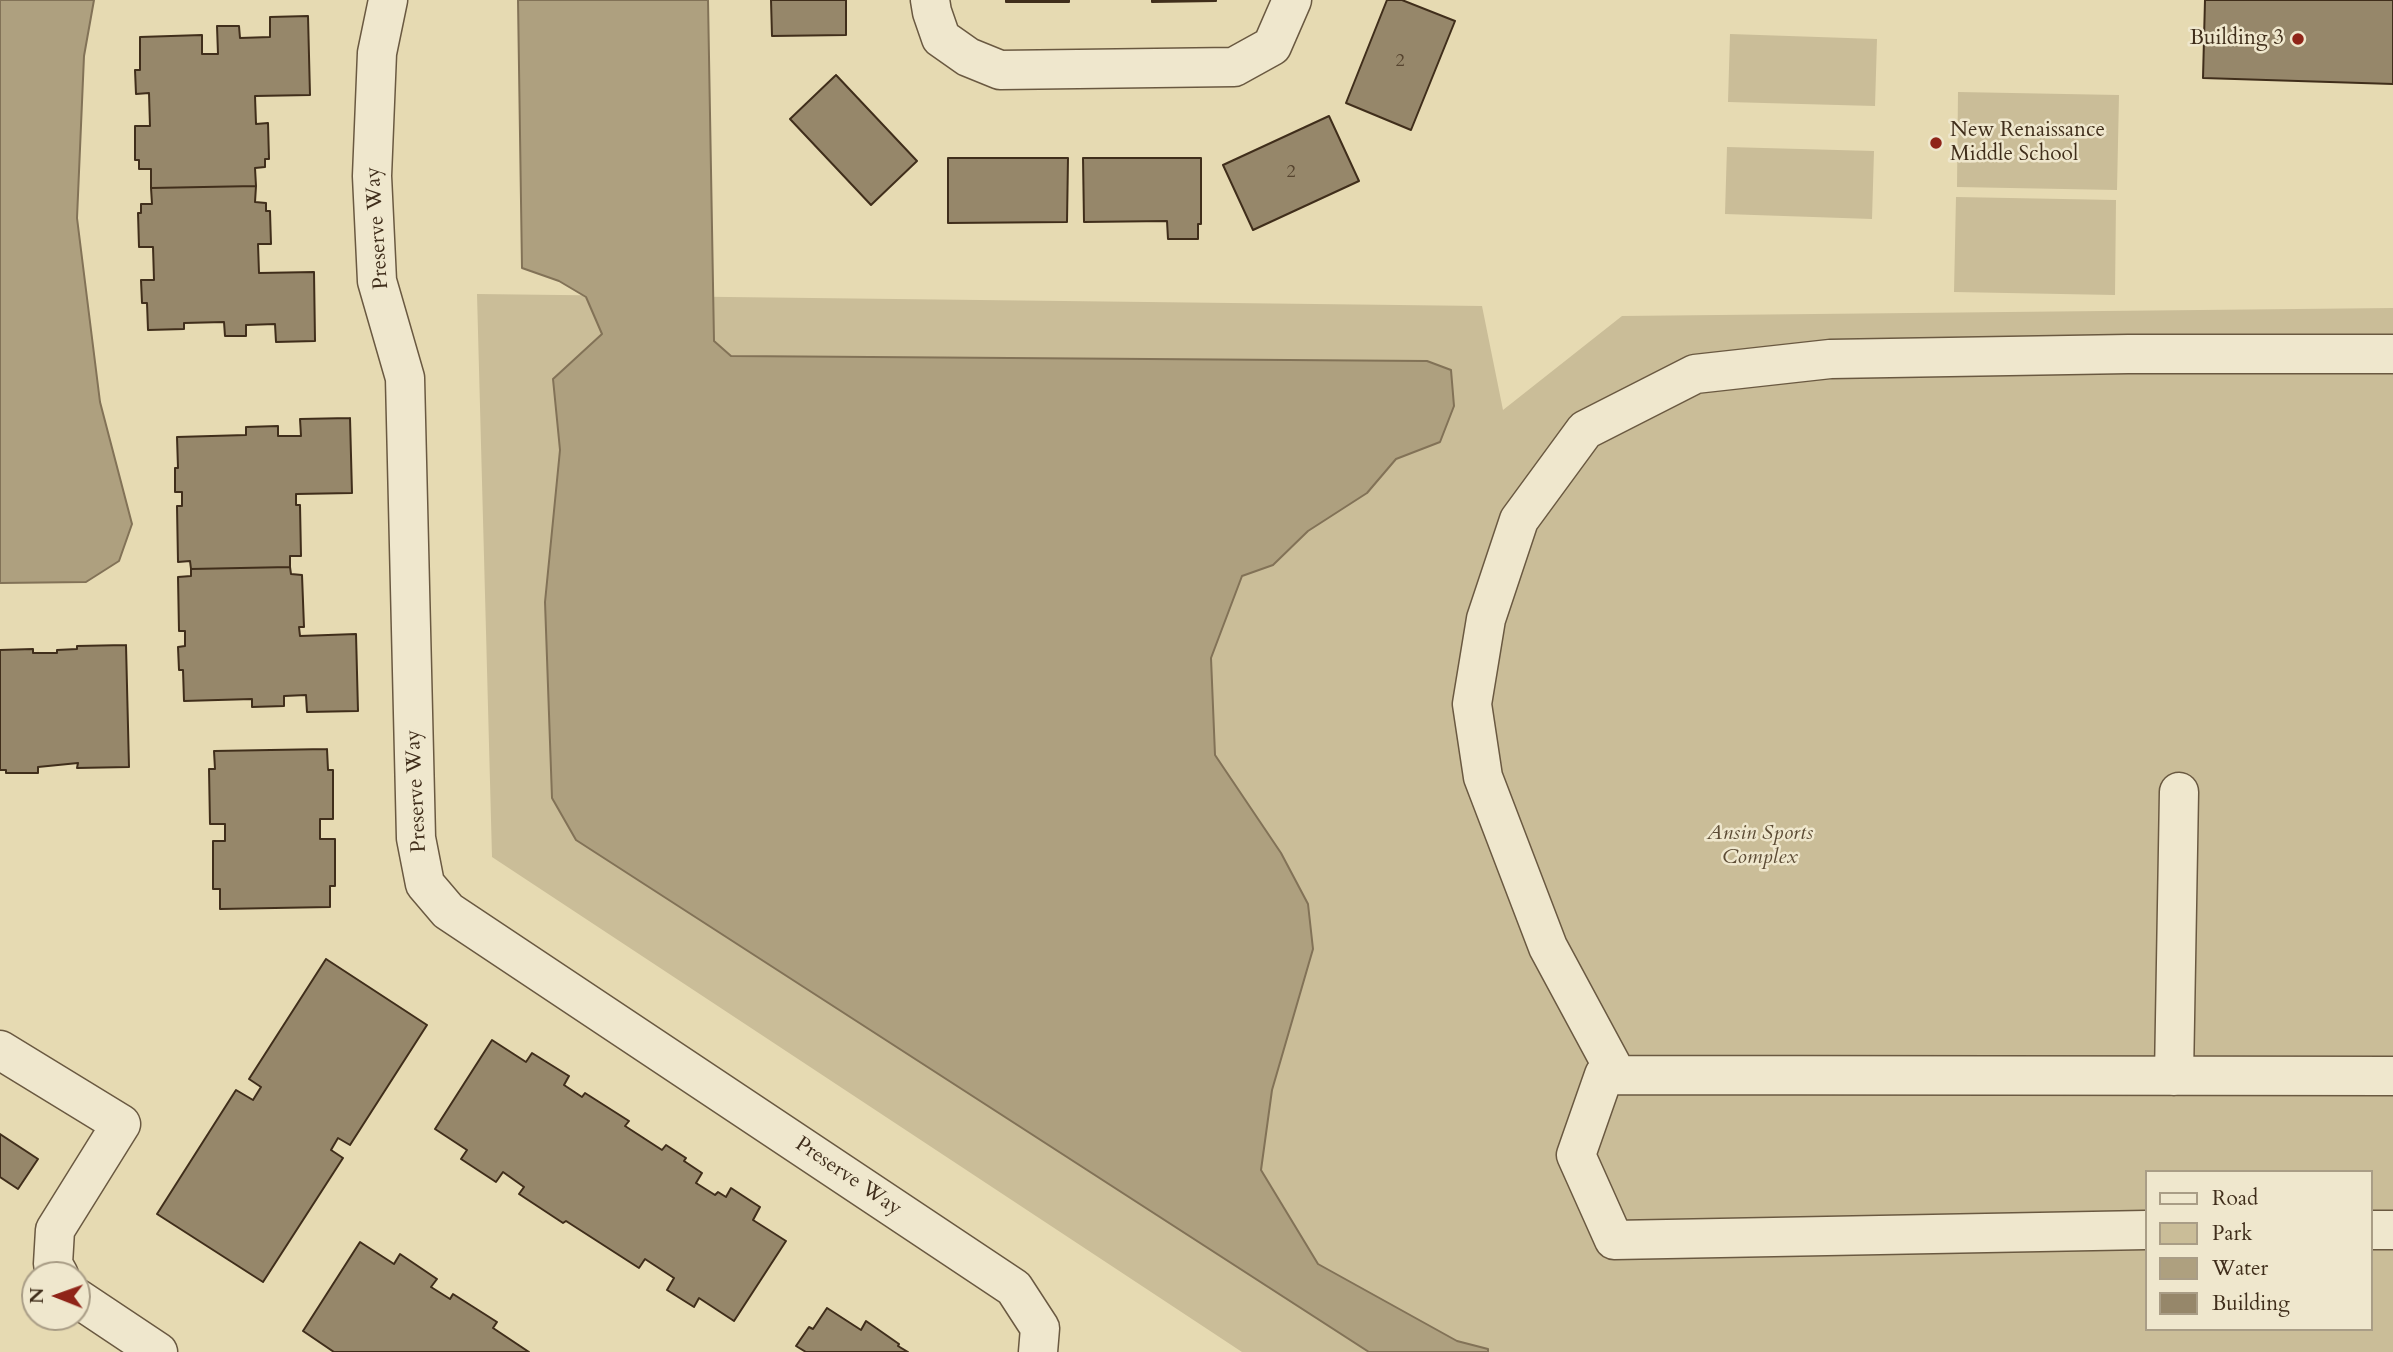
<!DOCTYPE html>
<style>
body{margin:0}
#map{position:relative;width:2393px;height:1352px;overflow:hidden;background:#e6dab2;font-family:Cardo,serif}
canvas{display:block}
.legend{position:absolute;left:2145px;top:1170px;width:228px;height:161px;box-sizing:border-box;background:#efe7cd;border:2px solid #a99d86;margin:0;padding:9px 12px;list-style:none;font-size:21px;color:#402e1b}
.legend li{display:flex;align-items:center;gap:14px;height:35px}
.legend b{width:35px;border:2px solid #a99d86}
.north{position:absolute;left:21px;top:1261px;width:70px;height:70px;box-sizing:border-box;background:#efe7cd;border:2px solid #a99d86;border-radius:50%;rotate:271deg;font-size:19px;font-weight:700;line-height:28px;text-align:center;color:#402e1b}
.north::after{content:'';display:block;margin:auto;width:24px;height:32px;background:#8f2418;clip-path:polygon(50% 0,100% 100%,50% 72%,0 100%)}
</style>
<div id="map">
<canvas width="2393" height="1352"></canvas>
<ul class="legend">
<li><b style="height:9px;background:#efe7cd"></b>Road</li>
<li><b style="height:19px;background:#cabd98"></b>Park</li>
<li><b style="height:19px;background:#aea07f"></b>Water</li>
<li><b style="height:19px;background:#96876a"></b>Building</li>
</ul>
<div class="north">N</div>
</div>
<script>
const g = document.querySelector('canvas').getContext('2d');
g.lineJoin = 'round';
function paint(path, color) {
  g.fillStyle = color;
  g.fill(path, 'evenodd');
}
function toPath(rows) {
  const path = new Path2D();
  for (const r of rows) {
    path.moveTo(r[0], r[1]);
    for (let i = 2; i < r.length; i += 2) path.lineTo(r[i], r[i + 1]);
  }
  return path;
}
function trace(path, color, width, dash) {
  g.strokeStyle = color;
  g.lineWidth = width;
  g.lineCap = dash ? 'butt' : 'round';
  g.setLineDash(dash || []);
  g.stroke(path);
}
function drawText(font, color, halo, rows, align = 'center') {
  g.font = font + ' Cardo,serif';
  g.lineWidth = 5;
  g.setLineDash([]);
  g.textBaseline = 'middle';
  g.strokeStyle = halo;
  g.fillStyle = color;
  for (const [text, x, y, turn = 0] of rows) {
    g.save();
    g.translate(x, y);
    g.rotate((+turn || 0) * Math.PI / 180);
    g.textAlign = isNaN(turn) ? turn : align;
    if (halo) g.strokeText(text, 0, 0);
    g.fillText(text, 0, 0);
    g.restore();
  }
}
const green = toPath([
 [1730,34,1877,39,1875,106,1728,102],
 [1958,92,2119,95,2117,190,1957,187],
 [1727,147,1874,151,1872,219,1725,214],
 [1956,197,2116,200,2115,295,1954,292],
 [477,294,1482,306,1503,410,1622,316,2393,308,2393,1352,1242,1352,492,857],
 [2146,1172,2370,1172,2370,1329,2146,1329]
]);
const water = toPath([
 [0,0,94,0,84,56,77,218,100,402,132,524,119,561,86,582,0,583,0,0],
 [518,0,708,0,714,341,731,356,1427,361,1451,370,1454,406,1440,442,1396,459,1367,493,1308,531,1273,565,1242,576,1211,658,1215,755,1281,853,1308,904,1313,949,1272,1090,1261,1170,1318,1264,1457,1341,1488,1349,1488,1352,1369,1352,576,840,552,798,545,602,560,450,553,379,602,334,586,297,559,281,522,268,518,0]
]);
const building = toPath([
 [771,0,846,0,846,35,772,36,771,0],
 [1006,0,1069,0,1069,2,1006,2,1006,0],
 [1152,0,1216,0,1216,1,1152,2,1152,0],
 [1387,0,1402,0,1455,21,1411,130,1346,103,1387,0],
 [2205,0,2393,0,2393,84,2203,78,2205,0],
 [308,16,310,95,255,96,256,124,268,123,269,159,265,159,265,167,255,168,256,186,151,188,151,169,139,169,139,160,135,160,135,126,150,126,149,93,136,94,135,70,140,70,140,37,202,35,202,54,218,54,217,26,239,26,240,38,270,37,270,17,308,16],
 [836,75,917,161,871,205,790,119,836,75],
 [1329,116,1359,181,1253,230,1223,165,1329,116],
 [948,158,1068,158,1067,222,948,223,948,158],
 [1083,158,1201,158,1201,224,1198,224,1198,239,1168,239,1167,221,1084,222,1083,158],
 [256,186,255,202,266,203,266,211,270,211,271,244,258,244,259,273,314,272,315,341,276,342,275,324,246,325,246,336,225,336,224,322,184,323,184,329,148,330,147,303,142,303,141,280,154,280,153,247,139,247,138,213,141,213,141,204,152,204,151,188,256,186],
 [350,418,352,493,296,494,296,505,300,505,301,556,290,556,290,567,191,569,190,561,178,562,177,506,182,506,182,492,175,492,175,468,178,468,177,437,246,435,246,427,278,426,278,436,301,436,300,419,350,418],
 [290,567,291,574,302,575,304,627,299,627,300,636,356,634,358,711,307,712,306,695,284,696,284,706,252,707,252,699,184,701,183,670,179,670,178,647,185,646,185,631,179,631,178,577,191,576,191,569,290,567],
 [126,645,129,767,77,768,78,763,38,767,38,773,6,773,6,770,0,770,0,650,33,649,33,653,57,653,57,650,77,649,77,646,126,645],
 [327,749,328,770,333,770,333,819,320,819,320,839,335,839,335,886,330,886,330,907,220,909,220,889,213,889,213,841,225,841,225,824,210,824,209,769,215,769,214,751,327,749],
 [326,959,427,1025,350,1145,338,1138,331,1150,343,1158,263,1282,157,1214,236,1090,253,1100,261,1087,249,1079,326,959],
 [492,1040,526,1062,532,1053,569,1076,564,1085,582,1097,585,1093,629,1121,625,1126,662,1150,666,1145,686,1158,684,1161,702,1173,696,1183,715,1195,718,1192,726,1197,731,1188,760,1207,753,1220,786,1241,734,1321,699,1298,694,1307,667,1290,674,1278,645,1259,639,1268,566,1221,563,1223,519,1194,524,1187,503,1172,496,1182,461,1159,467,1150,435,1129,492,1040],
 [0,1134,38,1159,18,1189,0,1177,0,1134],
 [360,1242,394,1264,400,1254,437,1279,431,1287,450,1299,453,1294,497,1322,493,1328,529,1352,334,1352,303,1331,360,1242],
 [827,1308,861,1330,866,1321,899,1344,898,1346,908,1352,806,1352,796,1346,809,1327,813,1329,827,1308]
]);
const minor = toPath([
 [388,0,377,53,372,176,377,281,405,378,416,838,425,884,448,911,1014,1288,1040,1328,1038,1352],
 [930,0,932,12,941,38,968,57,1000,70,1234,67,1272,46,1292,0],
 [0,1050,121,1124,55,1230,53,1264,59,1275],
 [1617,1075,1548,947,1483,777,1472,704,1486,619,1519,520,1585,430,1695,374,1830,359,2128,354,2393,354],
 [2174,1076,2179,792],
 [2146,1230,1614,1240,1576,1155,1604,1075,2393,1076],
 [2370,1230,2393,1230],
 [77,1298,158,1352]
]);
const markers = [
 [2298,39,7,"#8f2418"],
 [1936,143,7,"#8f2418"]
];
const numberNames = [
 ["2",1400,62],
 ["2",1291,173]
];
const poiNames = [
 ["Building 3",2284,39],
 ["New Renaissance",1950,131,"left"],
 ["Middle School",1950,155,"left"]
];
const streetNames = [
 ["Preserve Way",378,228,-94],
 ["Preserve Way",417,791,-93],
 ["Preserve Way",848,1177,34]
];
const parkNames = [
 ["Ansin Sports",1760,834],
 ["Complex",1760,858]
];
paint(green, '#cabd98');
paint(water, '#aea07f');
trace(water, '#827257', 2);
paint(building, '#96876a');
trace(building, '#402e1b', 2);
trace(minor, '#6a5941', 41);
trace(minor, '#efe7cd', 38);
for (const [x, y, r, color] of markers) {
  const dot = new Path2D();
  dot.arc(x, y, r, 0, 2 * Math.PI);
  g.fillStyle = color;
  g.fill(dot);
  trace(dot, '#efe7cd', 2.5);
}
drawText('18px', '#56442f', null, numberNames);
drawText('21px', '#402e1b', '#efe7cd', poiNames, 'right');
drawText('21px', '#402e1b', '#efe7cd', streetNames);
drawText('italic 21px', '#5c4b34', '#efe7cd', parkNames);
</script>
